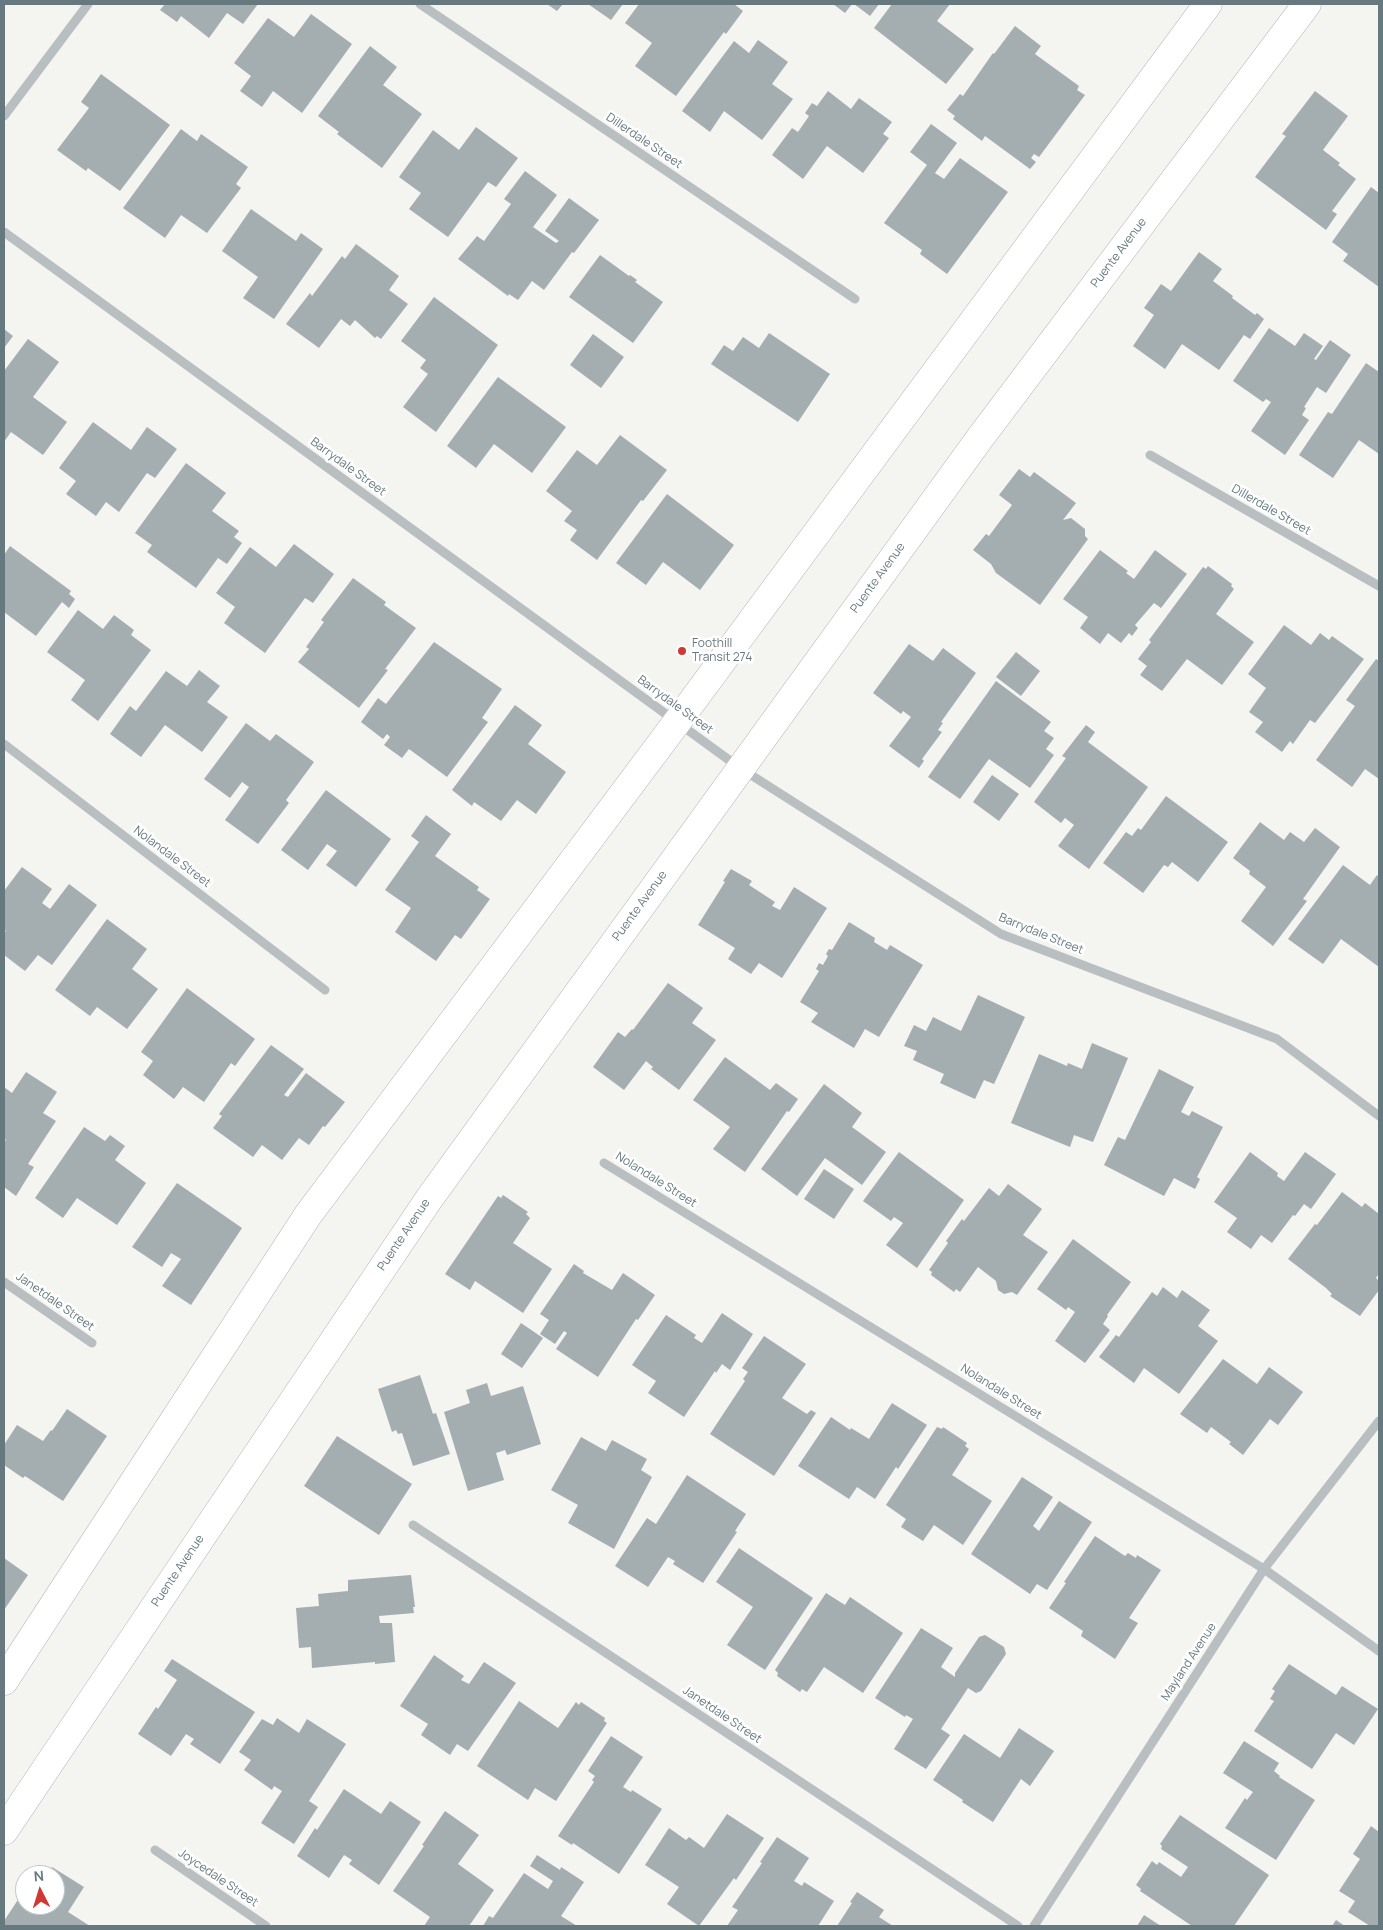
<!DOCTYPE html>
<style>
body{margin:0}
#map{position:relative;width:1383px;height:1930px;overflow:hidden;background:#f4f4f1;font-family:Manrope,sans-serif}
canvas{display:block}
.frame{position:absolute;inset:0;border:5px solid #66797f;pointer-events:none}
.north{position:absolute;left:15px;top:1865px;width:50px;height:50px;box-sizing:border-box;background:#fff;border:1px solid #c2c9cc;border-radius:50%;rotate:355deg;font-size:14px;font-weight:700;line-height:20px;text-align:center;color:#66797f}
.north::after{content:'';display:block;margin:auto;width:18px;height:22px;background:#d13834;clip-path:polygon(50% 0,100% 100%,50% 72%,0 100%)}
</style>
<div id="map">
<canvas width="1383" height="1930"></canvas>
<div class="frame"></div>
<div class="north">N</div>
</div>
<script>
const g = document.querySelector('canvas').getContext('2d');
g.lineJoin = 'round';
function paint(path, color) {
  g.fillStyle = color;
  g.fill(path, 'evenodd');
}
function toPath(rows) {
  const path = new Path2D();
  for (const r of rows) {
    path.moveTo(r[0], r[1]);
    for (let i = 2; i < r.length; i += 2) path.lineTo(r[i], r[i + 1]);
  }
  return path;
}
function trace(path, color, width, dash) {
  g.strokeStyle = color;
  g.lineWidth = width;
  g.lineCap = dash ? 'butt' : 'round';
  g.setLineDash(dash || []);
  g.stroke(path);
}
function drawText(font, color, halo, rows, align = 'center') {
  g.font = font + ' Manrope,sans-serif';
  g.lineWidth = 5;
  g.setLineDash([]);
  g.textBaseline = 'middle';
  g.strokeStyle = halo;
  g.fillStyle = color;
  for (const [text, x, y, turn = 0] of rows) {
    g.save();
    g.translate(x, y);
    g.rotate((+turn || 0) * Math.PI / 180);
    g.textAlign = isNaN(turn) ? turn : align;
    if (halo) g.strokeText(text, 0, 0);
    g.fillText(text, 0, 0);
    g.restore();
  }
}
const building = toPath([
 [165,4,258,4,243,24,227,13,209,38,181,16,177,22,160,10],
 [547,4,563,4,557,11],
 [588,4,623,4,611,20],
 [639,4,734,4,743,11,726,34,724,32,676,96,635,66,652,43,625,23],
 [833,4,852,4,845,13],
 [854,4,879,4,870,16],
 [892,4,950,4,937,21,974,49,946,84,874,28],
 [311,14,352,44,302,113,273,91,262,107,240,91,251,76,234,63,268,18,294,37],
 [1015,26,1041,46,1035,54,1079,86,1077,90,1085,95,1039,157,1034,154,1031,158,1036,162,1030,169,985,136,982,141,953,119,955,116,947,110,960,94,963,96,993,53,994,54],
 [758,40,788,62,772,84,793,99,762,140,724,111,710,132,682,111,734,41,749,53],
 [370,46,397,67,383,85,422,114,382,168,337,134,339,132,318,116],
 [101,74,170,125,120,191,88,168,86,171,57,150,89,108,81,102],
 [828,91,851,109,859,98,892,122,883,134,889,138,863,173,827,146,803,179,772,155,792,128,798,132,809,116,805,113,812,103,817,106],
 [1315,91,1348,116,1323,150,1340,163,1338,165,1356,179,1332,211,1337,214,1326,230,1255,177,1286,136,1282,134],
 [931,124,957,143,935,173,944,179,960,158,1008,192,947,274,920,254,922,250,884,223,927,165,910,152],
 [476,127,518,158,496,187,488,182,448,237,409,209,421,193,399,177,433,130,459,150],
 [181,129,197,141,201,134,248,167,236,184,241,188,207,233,181,215,165,238,123,208],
 [525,171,557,195,533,227,556,243,559,241,545,231,569,198,599,220,574,253,572,252,544,290,532,281,518,300,509,294,508,296,458,259,477,236,484,241,511,204,504,199],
 [1371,187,1379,193,1379,287,1343,261,1348,254,1332,242],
 [251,209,296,241,301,233,323,249,274,319,243,298,258,277,222,251],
 [356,244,399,276,389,290,408,304,381,339,377,336,375,338,355,320,350,326,341,319,319,348,286,324,310,293,312,296,342,256,345,259],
 [1199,252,1222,269,1213,281,1233,296,1232,298,1255,315,1257,313,1264,319,1250,339,1244,335,1219,370,1182,344,1165,369,1133,346,1154,315,1144,308,1161,284,1171,291],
 [600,255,629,276,630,275,637,280,635,282,663,302,633,343,569,297],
 [434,297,498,345,436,432,403,407,428,374,420,368,426,360,401,341],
 [1269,328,1295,346,1304,333,1323,346,1314,359,1316,360,1330,340,1351,355,1326,393,1317,387,1304,407,1306,408,1302,415,1309,420,1285,455,1251,431,1271,402,1266,399,1263,402,1233,381],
 [4,329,13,336,4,348],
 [769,333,830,374,798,422,711,364,724,345,733,351,743,337,759,348],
 [593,334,624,357,601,388,570,365],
 [28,339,59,362,33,397,67,422,43,455,11,432,4,442,4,371],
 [1366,363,1379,372,1379,454,1359,440,1333,478,1299,455,1328,412,1332,414],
 [498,377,566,427,532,473,494,444,476,468,447,446],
 [93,422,131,450,147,427,177,449,155,478,147,473,119,512,106,502,96,516,66,494,76,481,59,468],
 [620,435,667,470,643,501,641,500,597,560,570,540,577,530,564,521,572,511,546,491,577,450,597,465],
 [186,463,226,493,212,511,239,531,234,537,242,543,227,564,218,558,196,588,147,552,152,545,135,533],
 [1019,469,1030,477,1034,472,1076,503,1063,520,1071,518,1085,529,1085,536,1088,539,1040,605,996,573,991,564,973,550,986,534,989,536,1012,505,999,495],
 [667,494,734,545,700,590,663,562,646,585,616,563],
 [294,544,334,574,313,603,305,598,265,653,224,623,235,607,216,593,250,547,276,567],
 [10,546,71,591,69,594,75,599,69,608,62,602,36,636,4,612,4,555],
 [1100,550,1128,571,1126,573,1134,579,1155,550,1187,574,1161,608,1154,603,1135,625,1138,628,1132,636,1129,633,1121,643,1108,633,1100,644,1080,628,1088,617,1063,599],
 [1208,566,1232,584,1231,586,1234,589,1216,614,1254,642,1222,685,1187,659,1162,691,1140,675,1147,666,1138,659,1151,642,1149,640,1203,567,1206,569],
 [353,578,386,602,384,605,416,628,385,669,388,670,359,708,298,662,309,649,306,647,324,622,321,620],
 [78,610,103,629,114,615,134,630,131,635,151,650,98,721,71,700,85,680,47,652],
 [1284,625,1311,645,1320,633,1329,640,1332,636,1364,659,1315,723,1310,720,1293,744,1290,741,1282,752,1255,732,1263,722,1249,712,1266,688,1248,674],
 [434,642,502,689,482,718,488,722,447,777,409,749,402,758,384,745,390,737,387,734,383,739,361,722,378,698,386,704],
 [909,644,933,661,943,648,976,673,941,722,943,723,938,730,942,732,922,759,924,761,919,768,889,746,911,717,903,711,901,714,873,693],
 [1016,652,1040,671,1021,696,996,677],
 [1376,659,1379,661,1379,779,1365,769,1352,787,1316,760,1355,706,1346,700],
 [199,670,220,686,207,702,228,717,202,752,165,725,141,757,110,734,130,706,136,711,166,671,187,686],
 [996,681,1051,722,1044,731,1054,738,1046,749,1054,755,1030,788,989,759,960,799,928,777],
 [515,705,542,725,528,744,566,772,536,814,517,800,501,821,474,802,472,806,452,790],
 [246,723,270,741,276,734,314,762,286,800,289,803,258,844,225,820,249,787,242,782,230,798,204,779],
 [1086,725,1095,732,1088,742,1148,787,1089,869,1058,846,1074,825,1065,818,1061,823,1034,802,1066,758,1062,756],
 [992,775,1019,794,999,821,973,802],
 [326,790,391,839,356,887,326,865,337,851,327,844,308,870,281,850],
 [1166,796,1228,842,1198,882,1172,862,1168,867,1164,865,1143,893,1103,863,1126,832,1132,836,1138,828,1141,830],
 [426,815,451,834,435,856,479,887,477,890,490,899,461,939,455,935,436,961,395,932,411,908,385,890,419,842,411,836],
 [1260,822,1284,840,1290,832,1304,842,1315,828,1340,847,1303,899,1307,901,1273,946,1241,921,1266,887,1249,874,1250,871,1233,858],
 [1343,865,1370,885,1377,875,1379,877,1379,967,1341,939,1323,964,1288,939],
 [22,867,52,889,42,903,50,909,69,884,97,905,52,965,38,955,25,971,4,955,4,933,6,931,4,929,4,891],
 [731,869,752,881,749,885,775,902,772,906,780,910,794,887,827,908,782,978,759,963,751,974,728,959,735,948,698,925,725,882,723,881],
 [107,919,147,949,132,969,158,989,127,1029,97,1007,90,1016,55,990],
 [849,922,875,938,874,942,887,950,890,945,923,965,879,1037,865,1029,854,1048,811,1022,818,1013,800,1002,819,971,816,969,819,963,823,965,828,956,826,954,829,949,832,950],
 [668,983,703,1008,692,1023,716,1040,679,1090,651,1069,653,1067,646,1061,624,1090,593,1067,618,1032,625,1037,632,1029,633,1030],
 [187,988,255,1039,235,1066,231,1063,204,1102,183,1087,174,1099,143,1075,153,1061,141,1052],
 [978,995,1025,1017,994,1084,984,1080,975,1099,940,1083,944,1074,913,1060,917,1051,904,1046,914,1025,926,1031,933,1017,961,1031],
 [1092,1043,1128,1058,1093,1142,1074,1135,1070,1147,1011,1123,1039,1054,1067,1066,1068,1063,1082,1069],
 [271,1045,304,1069,284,1095,288,1097,306,1073,345,1102,325,1127,323,1126,309,1145,299,1138,282,1160,262,1145,253,1157,213,1128,222,1116,219,1114],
 [725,1057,770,1090,776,1083,798,1099,789,1112,787,1111,745,1172,713,1149,730,1127,693,1100],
 [1159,1069,1194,1087,1181,1112,1189,1116,1192,1111,1223,1127,1197,1177,1200,1179,1195,1189,1174,1178,1164,1196,1104,1165,1118,1137,1125,1140],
 [26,1072,57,1092,43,1113,56,1121,28,1164,34,1167,16,1196,4,1187,4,1143,6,1140,4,1139,4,1087,12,1093],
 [824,1084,862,1113,852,1127,886,1152,862,1185,825,1158,797,1196,761,1169],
 [84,1127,105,1141,110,1135,125,1146,115,1160,146,1183,117,1225,77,1198,63,1218,35,1198],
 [899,1152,964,1200,917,1268,886,1245,903,1223,894,1217,891,1221,863,1201],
 [1250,1152,1278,1173,1277,1176,1284,1181,1305,1152,1336,1174,1311,1209,1304,1204,1295,1216,1293,1215,1272,1243,1261,1235,1251,1249,1227,1232,1237,1218,1214,1202],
 [824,1169,854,1189,834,1219,804,1199],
 [177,1183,242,1228,191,1305,162,1286,181,1259,171,1253,162,1267,132,1247],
 [1008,1184,1042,1209,1023,1235,1048,1252,1017,1295,1012,1292,1004,1294,998,1290,996,1281,978,1267,960,1292,956,1289,954,1292,931,1275,932,1272,929,1270,948,1243,946,1241,962,1219,964,1221,989,1188,999,1196],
 [1342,1192,1362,1207,1365,1203,1379,1214,1379,1273,1376,1278,1379,1281,1379,1290,1360,1316,1330,1296,1332,1294,1326,1288,1288,1259,1315,1224,1317,1225],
 [503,1195,528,1212,526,1214,530,1218,513,1243,552,1269,523,1313,475,1281,470,1290,445,1274,498,1196,501,1198],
 [1073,1239,1131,1282,1107,1315,1108,1316,1103,1324,1110,1330,1085,1363,1055,1341,1075,1312,1068,1307,1066,1310,1037,1289],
 [574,1264,584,1271,583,1273,612,1290,623,1273,655,1295,638,1320,636,1319,598,1377,556,1349,567,1333,564,1331,555,1344,540,1334,549,1320,540,1314],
 [1163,1287,1177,1298,1182,1290,1210,1310,1198,1326,1218,1341,1179,1394,1144,1368,1134,1383,1099,1357,1116,1335,1119,1337,1152,1292,1157,1296],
 [722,1313,753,1334,730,1370,722,1364,716,1373,715,1371,684,1417,648,1393,656,1381,632,1365,666,1315,696,1335,694,1338,702,1343],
 [521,1323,543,1338,522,1368,501,1354],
 [764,1336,806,1364,782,1398,807,1414,811,1410,816,1413,774,1476,710,1434,745,1381,743,1379,748,1372,742,1368],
 [1223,1359,1257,1384,1269,1367,1303,1392,1278,1425,1270,1419,1243,1455,1229,1444,1231,1442,1211,1427,1207,1433,1180,1414],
 [420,1375,433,1414,436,1413,450,1454,413,1466,402,1433,398,1434,396,1430,392,1432,378,1389],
 [487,1383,491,1396,523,1386,541,1444,507,1455,505,1450,496,1453,504,1480,468,1491,444,1412,470,1403,466,1390],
 [892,1403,927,1425,898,1469,896,1467,875,1499,857,1487,849,1499,798,1466,831,1417,850,1430,851,1428,869,1439],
 [67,1409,107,1436,63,1501,25,1476,23,1478,4,1465,4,1445,17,1425,43,1441,51,1430,52,1431],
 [937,1427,942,1429,943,1427,967,1443,965,1446,969,1449,952,1475,992,1501,963,1545,934,1525,923,1541,901,1527,906,1519,886,1505],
 [337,1436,412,1484,379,1535,304,1486],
 [581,1437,606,1451,612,1440,647,1459,641,1470,652,1477,614,1549,568,1523,578,1505,551,1490],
 [687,1475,746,1514,735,1531,737,1532,703,1583,673,1564,675,1561,668,1557,648,1587,615,1566,647,1518,656,1524],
 [1022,1477,1053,1497,1033,1526,1039,1531,1059,1501,1092,1522,1047,1590,1037,1584,1030,1594,971,1554],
 [1095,1536,1125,1556,1128,1553,1136,1558,1137,1555,1161,1570,1129,1618,1138,1623,1115,1659,1081,1636,1083,1631,1049,1608,1066,1583,1064,1582],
 [739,1548,813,1598,765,1670,727,1645,753,1607,716,1582],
 [4,1558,28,1575,4,1610],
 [411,1575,415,1607,413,1607,414,1613,379,1616,380,1623,392,1623,395,1662,375,1664,375,1662,312,1668,311,1647,299,1648,296,1608,319,1606,318,1594,348,1591,348,1580],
 [826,1593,845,1605,850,1597,903,1633,863,1693,824,1667,807,1692,802,1689,800,1692,777,1676,778,1673,775,1670],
 [921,1628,953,1648,941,1667,955,1677,955,1673,979,1637,985,1635,1004,1647,1006,1654,981,1691,976,1693,968,1688,941,1729,950,1735,926,1769,894,1749,913,1719,906,1715,905,1717,875,1698],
 [434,1655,464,1676,461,1680,469,1684,484,1662,516,1683,468,1751,457,1744,450,1755,421,1735,428,1724,400,1706],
 [172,1659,255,1712,220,1764,190,1744,194,1739,186,1734,171,1756,138,1734,156,1707,158,1709,177,1680,164,1671],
 [1289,1664,1336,1695,1342,1686,1378,1709,1354,1745,1336,1733,1312,1769,1254,1731,1274,1701,1270,1699,1275,1691,1272,1689],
 [519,1701,558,1728,576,1702,579,1705,581,1702,605,1718,604,1721,607,1723,556,1801,535,1788,528,1800,477,1766],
 [277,1718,299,1733,307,1719,346,1744,309,1801,318,1807,294,1844,261,1823,282,1791,274,1786,272,1790,244,1770,251,1760,239,1752,262,1719,273,1725],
 [1019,1728,1054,1751,1030,1786,1021,1779,993,1822,962,1802,963,1800,933,1780,964,1734,1000,1758],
 [611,1736,643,1757,623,1787,631,1792,632,1790,662,1809,619,1874,573,1843,572,1845,558,1836,594,1782,592,1780,595,1776,588,1771],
 [1244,1741,1279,1763,1274,1771,1280,1776,1279,1777,1315,1800,1276,1860,1225,1828,1245,1798,1247,1800,1253,1792,1223,1773],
 [344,1789,381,1814,390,1801,421,1822,379,1885,349,1864,352,1860,344,1855,329,1878,297,1856,315,1828,317,1830],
 [445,1811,479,1835,458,1864,494,1890,469,1926,424,1926,430,1917,393,1891,424,1846,422,1845],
 [727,1814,764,1838,736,1880,734,1878,699,1926,667,1904,679,1887,645,1865,669,1828,686,1840,689,1837,704,1848],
 [1180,1815,1269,1875,1234,1926,1192,1926,1140,1891,1141,1889,1136,1885,1152,1861,1157,1865,1159,1862,1181,1877,1188,1867,1161,1849,1162,1846,1160,1844],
 [1371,1826,1379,1832,1379,1926,1370,1926,1348,1912,1355,1901,1339,1891,1360,1859,1353,1854],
 [777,1837,809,1858,794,1881,802,1886,804,1882,834,1901,818,1926,727,1926,738,1910,732,1907,762,1863,760,1862],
 [537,1855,560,1870,561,1867,584,1882,561,1916,577,1926,483,1926,489,1916,493,1918,524,1873,548,1889,553,1881,530,1866],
 [52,1867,84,1887,68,1912,90,1926,4,1926,4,1921,25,1889,25,1905,55,1905,55,1875,47,1875],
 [857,1892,884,1910,879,1917,893,1926,837,1926,852,1903,850,1902],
 [1144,1915,1161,1926,1137,1926],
 [1336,1920,1345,1926,1332,1926]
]);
const minor = toPath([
 [420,4,855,299],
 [4,116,88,4],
 [4,232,740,768,1001,934,1277,1039,1379,1116],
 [1150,455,1379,586],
 [4,744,325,990],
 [604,1163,1264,1569,1379,1651],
 [4,1282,92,1343],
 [413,1525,1018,1926],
 [155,1850,266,1926],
 [1034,1926,1264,1569,1379,1421]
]);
const major = toPath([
 [4,1681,308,1215,677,722,1208,4],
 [4,1831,429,1199,980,438,1307,4]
]);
const markers = [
 [682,651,5,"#d13834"]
];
const streetNames = [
 ["Dillerdale Street",644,141,34],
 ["Puente Avenue",1119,253,-53],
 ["Barrydale Street",348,467,36],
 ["Dillerdale Street",1271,510,30],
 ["Puente Avenue",878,578,-54],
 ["Barrydale Street",675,705,36],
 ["Nolandale Street",172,857,37],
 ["Puente Avenue",640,906,-54],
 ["Barrydale Street",1041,934,22],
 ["Nolandale Street",656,1180,32],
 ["Puente Avenue",404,1235,-56],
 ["Janetdale Street",55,1302,35],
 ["Nolandale Street",1001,1392,32],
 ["Puente Avenue",178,1571,-56],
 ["Mayland Avenue",1189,1662,-57],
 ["Janetdale Street",722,1715,34],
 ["Joycedale Street",218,1878,34]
];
const poiNames = [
 ["Foothill",692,644],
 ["Transit 274",692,658]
];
paint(building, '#a4adb0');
trace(major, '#adb3b5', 29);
trace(minor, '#b9bfc1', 9);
trace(major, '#fff', 28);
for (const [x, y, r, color] of markers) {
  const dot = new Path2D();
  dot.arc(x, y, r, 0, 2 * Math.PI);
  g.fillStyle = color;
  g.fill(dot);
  trace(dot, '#fff', 2);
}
drawText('12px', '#66797f', '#fff', streetNames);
drawText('12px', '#66797f', '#fff', poiNames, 'left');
</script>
